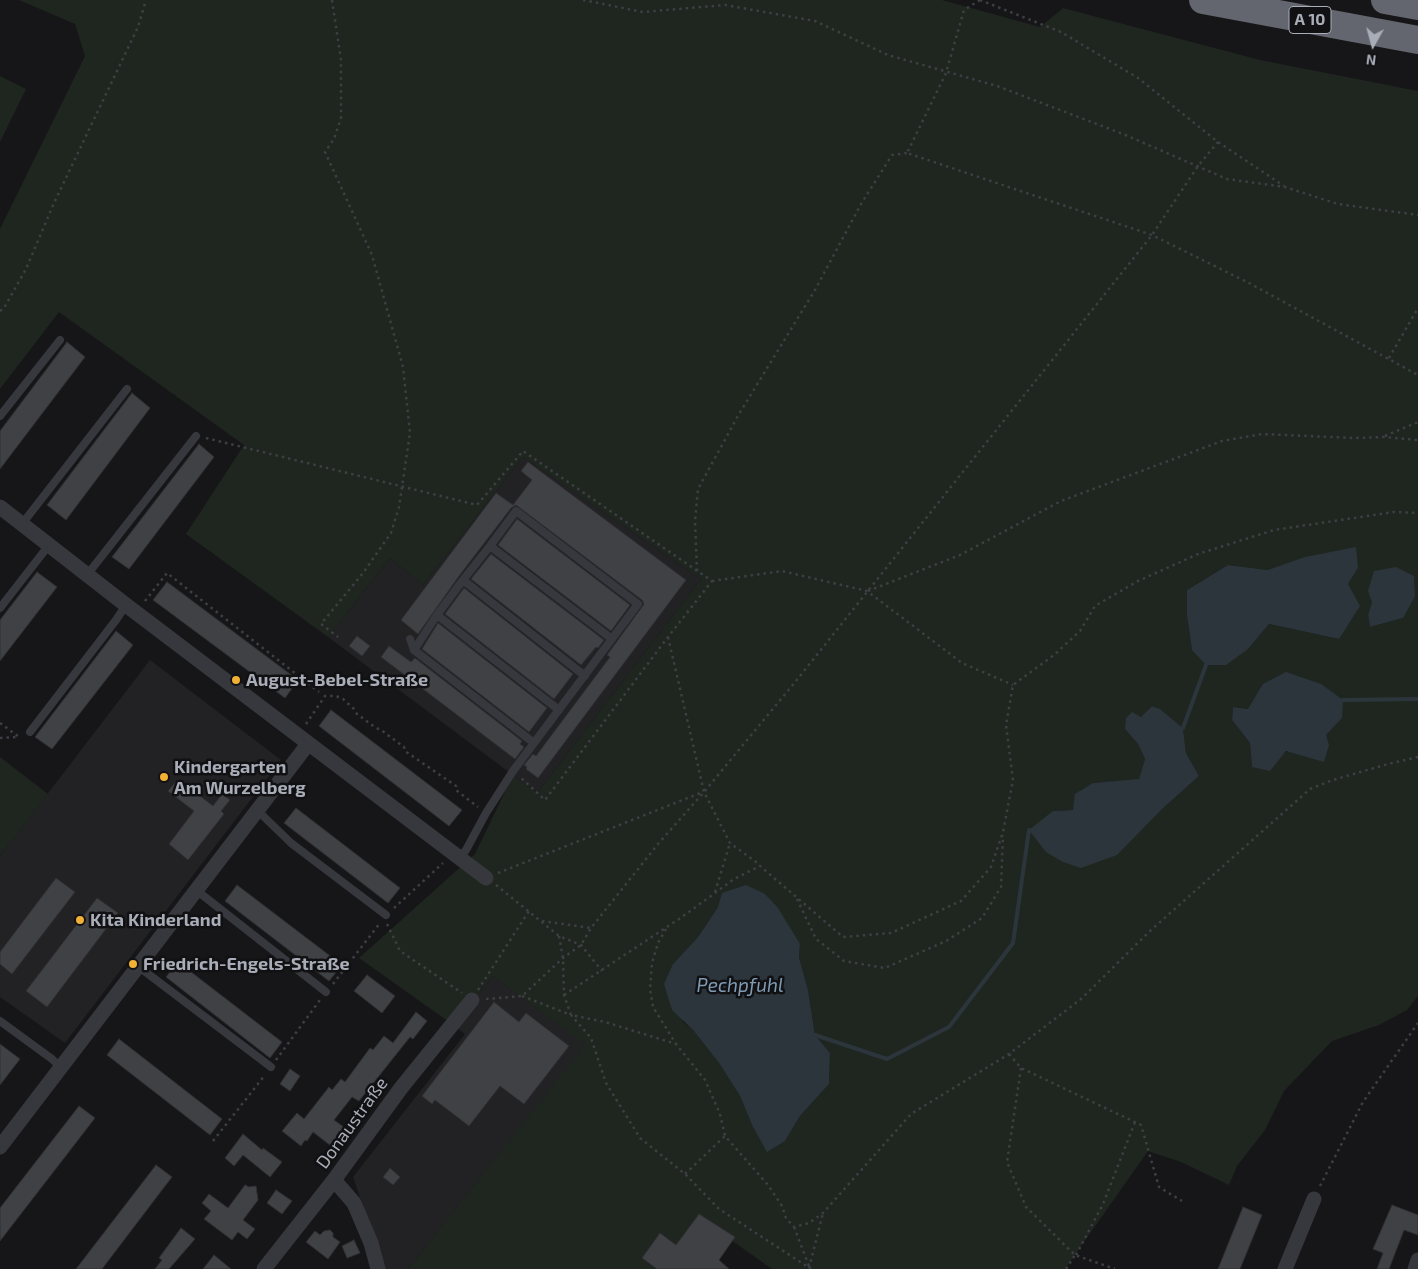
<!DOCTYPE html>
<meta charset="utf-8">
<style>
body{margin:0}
#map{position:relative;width:1418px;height:1269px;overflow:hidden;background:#161618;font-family:"Exo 2",sans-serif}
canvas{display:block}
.north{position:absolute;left:1348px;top:20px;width:50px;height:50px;-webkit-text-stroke:4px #111113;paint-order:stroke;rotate:187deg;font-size:14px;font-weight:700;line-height:20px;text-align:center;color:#a8adb8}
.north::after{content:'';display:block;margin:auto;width:18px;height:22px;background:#a8adb8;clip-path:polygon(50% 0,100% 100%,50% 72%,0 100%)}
</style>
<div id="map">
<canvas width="1418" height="1269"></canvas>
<div class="north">N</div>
</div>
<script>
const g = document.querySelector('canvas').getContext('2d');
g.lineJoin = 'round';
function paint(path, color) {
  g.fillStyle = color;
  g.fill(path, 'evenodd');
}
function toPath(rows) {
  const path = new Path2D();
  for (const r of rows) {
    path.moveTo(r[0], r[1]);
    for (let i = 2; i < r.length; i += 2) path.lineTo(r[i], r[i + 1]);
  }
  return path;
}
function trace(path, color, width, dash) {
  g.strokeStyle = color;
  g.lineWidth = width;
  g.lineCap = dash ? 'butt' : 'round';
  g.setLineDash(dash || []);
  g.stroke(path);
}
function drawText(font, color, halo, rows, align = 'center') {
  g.font = font + ' "Exo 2",sans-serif';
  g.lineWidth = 5;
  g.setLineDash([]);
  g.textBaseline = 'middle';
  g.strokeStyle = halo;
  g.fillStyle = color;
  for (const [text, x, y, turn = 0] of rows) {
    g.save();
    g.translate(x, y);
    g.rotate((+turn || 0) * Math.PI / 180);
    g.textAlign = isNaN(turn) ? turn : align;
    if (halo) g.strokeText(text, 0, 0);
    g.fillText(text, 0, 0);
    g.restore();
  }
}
const built = toPath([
 [523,457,701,579,537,793,328,637,390,558,423,585],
 [150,660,281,760,65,1043,0,997,0,856],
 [493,976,586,1045,408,1269,385,1269,353,1177,465,1034,452,1024]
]);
const green = toPath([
 [19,0,942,0,1040,27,1063,8,1260,60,1418,91,1418,996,1407,1010,1379,1025,1332,1041,1284,1091,1265,1130,1237,1166,1229,1185,1181,1162,1148,1151,1065,1269,772,1269,697,1216,660,1269,408,1269,585,1045,493,976,452,1024,359,958,475,854,513,775,537,793,701,579,523,457,423,585,390,558,328,637,186,534,244,445,59,312,0,389,0,229,85,56,75,24],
 [1228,565,1268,570,1358,568,1348,584,1339,639,1269,624,1248,649,1192,650,1187,616,1187,590],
 [1372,602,1403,618,1370,627,1368,615],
 [1152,706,1160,709,1183,728,1186,753,1199,776,1160,811,1053,811,1073,810,1093,783,1139,780,1145,759,1138,744,1125,729,1145,714],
 [1233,707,1248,709,1342,718,1325,735,1252,767,1250,743,1232,720],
 [718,907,800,944,799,957,808,990,815,1035,830,1053,829,1084,800,1116,785,1141,752,1125,740,1096,719,1063,693,1030,683,1022,673,964,698,937],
 [0,76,26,89,0,142],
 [0,757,48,794,0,856]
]);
const water = toPath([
 [1356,547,1358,568,1348,584,1360,606,1339,639,1269,624,1248,649,1226,665,1206,665,1192,650,1187,616,1187,590,1228,565,1268,570,1305,557],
 [1396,567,1414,576,1415,596,1403,618,1370,627,1368,615,1372,602,1368,591,1374,571],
 [1286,672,1321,684,1343,700,1342,718,1326,735,1329,745,1324,762,1286,751,1270,771,1252,767,1250,743,1232,720,1233,707,1248,709,1263,684],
 [1152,706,1160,709,1183,728,1186,753,1199,776,1160,811,1117,855,1081,868,1063,862,1046,852,1029,830,1053,811,1073,810,1075,794,1093,783,1139,779,1145,759,1138,744,1125,729,1126,718,1132,712,1141,717],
 [746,885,765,894,778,908,800,944,799,957,808,990,815,1035,830,1053,829,1084,800,1116,785,1141,767,1152,752,1125,740,1096,719,1063,693,1030,672,1010,664,984,673,964,698,937,718,907,722,893]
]);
const stream = toPath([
 [1343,700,1418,699],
 [1183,728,1206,665],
 [815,1035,887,1059,949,1027,1013,943,1029,830]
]);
const building = toPath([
 [67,342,85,357,0,469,0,431,67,342],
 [132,393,150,408,66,520,47,505,132,393],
 [199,444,214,457,129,569,112,557,199,444],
 [528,462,686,580,538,778,526,769,527,767,524,765,533,754,536,756,610,657,607,655,642,607,644,604,642,600,516,505,511,508,459,576,418,634,401,620,496,493,513,505,532,480,521,471,528,462],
 [517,519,630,605,611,631,498,545,517,519],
 [491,554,604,640,598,648,596,647,581,665,471,579,491,554],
 [37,572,57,587,0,661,0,620,37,572],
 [167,582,298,680,285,698,153,600,167,582],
 [464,588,573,674,554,699,445,614,464,588],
 [438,623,547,708,529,732,422,649,438,623],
 [116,631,133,645,52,749,35,737,116,631],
 [357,636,370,646,362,656,349,646,357,636],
 [389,646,411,662,415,658,522,741,520,744,524,747,515,759,381,657,389,646],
 [331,710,462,810,449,826,319,726,331,710],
 [178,779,213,806,222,794,230,800,221,811,224,814,188,860,169,844,194,811,168,791,178,779],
 [296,808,400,888,388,903,284,823,296,808],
 [56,878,75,892,12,974,0,964,0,952,56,878],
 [237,885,342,965,329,981,225,901,237,885],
 [97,898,118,913,47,1007,26,991,97,898],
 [178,962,282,1042,270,1058,166,977,178,962],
 [367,975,395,996,382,1013,354,991,367,975],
 [494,1002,519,1022,526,1013,569,1046,524,1104,500,1086,469,1126,435,1100,432,1104,422,1096,494,1002],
 [416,1012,427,1021,413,1039,410,1037,359,1101,352,1097,334,1120,349,1131,335,1149,313,1132,307,1141,305,1140,301,1146,282,1131,297,1113,304,1119,329,1087,332,1090,341,1079,345,1082,370,1048,373,1050,384,1036,393,1043,416,1012],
 [119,1039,222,1119,210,1135,107,1055,119,1039],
 [0,1044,20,1059,0,1085,0,1044],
 [290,1069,300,1076,290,1091,280,1084,290,1069],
 [79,1106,95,1118,0,1241,0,1208,79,1106],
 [243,1134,262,1150,263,1148,282,1162,270,1177,243,1155,234,1166,225,1158,243,1134],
 [156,1165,172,1177,162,1190,102,1269,76,1269,156,1165],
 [390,1168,400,1177,393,1185,383,1177,390,1168],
 [245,1185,249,1187,256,1186,258,1200,243,1220,255,1229,247,1239,238,1232,232,1240,204,1219,211,1211,202,1203,209,1194,228,1208,245,1185],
 [276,1190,292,1201,282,1214,267,1203,276,1190],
 [1392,1205,1418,1215,1418,1235,1404,1230,1389,1269,1377,1269,1383,1253,1373,1249,1392,1205],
 [1243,1207,1262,1215,1240,1269,1218,1269,1243,1207],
 [699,1214,735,1237,719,1260,729,1269,657,1269,642,1258,660,1233,676,1245,699,1214],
 [181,1228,195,1239,169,1269,155,1269,162,1260,159,1258,181,1228],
 [330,1230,333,1233,333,1237,340,1242,328,1259,306,1242,315,1231,320,1235,324,1231,330,1230],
 [354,1240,360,1253,347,1258,342,1246,354,1240],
 [214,1255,231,1269,203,1269,214,1255]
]);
const path = toPath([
 [332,0,341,60,341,118,334,139,325,152,372,255,403,367,410,433,399,507,391,533,363,573,321,624,338,637],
 [583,0,643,12,725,5,815,21,888,55,997,86,1123,134,1227,179,1285,187,1338,204,1418,215],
 [980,0,964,10,946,73,907,153,1152,235,1249,283,1418,375],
 [980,0,1061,32,1138,78,1218,142,1284,186],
 [0,311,4,308,26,269,54,203,138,27,146,0],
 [1389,358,1418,308],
 [1385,436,1418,422],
 [206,438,477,505,523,451,712,581,668,637,545,800,520,777],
 [697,571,695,521,698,489,739,414,815,290,861,204,892,155,907,153],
 [712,581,782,571,867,591,962,663,1013,685],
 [868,591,960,555,1061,501,1222,441,1262,434,1354,438,1384,437,1418,440],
 [145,601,167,573,319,692],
 [668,637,704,792,730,843,760,865],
 [0,723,19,737,21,736],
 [306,724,325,696,336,696,343,699,354,709,357,714,376,728,381,730,404,747,405,751,456,786,456,790,478,807],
 [0,738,17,737],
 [498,873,703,792],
 [496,885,559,936,581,945,602,971],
 [715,892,730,843],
 [797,899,816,939,844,961,885,968,946,941,982,918,1001,887,1003,835],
 [394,908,443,863],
 [542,921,591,928],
 [387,924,400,951,462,993],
 [666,929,658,943,652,963,650,989,653,1007,676,1044],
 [559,936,563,958,564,995,571,1015,605,1022,676,1044,705,1080,720,1114,725,1136,768,1185,782,1206,786,1218,794,1227,809,1223,823,1213,911,1114,1009,1054,1081,999,1151,930,1310,789,1333,780,1388,764,1418,757],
 [333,984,380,923],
 [478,990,529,911],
 [564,995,682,917,734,879,760,866,843,937,891,933,961,901,991,867,1003,832,1013,780,1006,725,1013,685,1054,655,1080,631,1095,606,1138,581,1198,554,1274,530,1394,512,1418,513],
 [522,996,571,1015,591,1038,606,1083,640,1138,685,1174,719,1209,811,1269],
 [486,999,522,996,563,958,581,945,591,928,658,844,704,792,796,681,1152,235,1198,166,1218,142],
 [1009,1054,1021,1068,1141,1125,1159,1187,1182,1201],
 [276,1060,320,1000],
 [1021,1068,1007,1162,1026,1207,1075,1255,1115,1269],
 [213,1141,265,1075],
 [685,1174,725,1136],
 [1320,1186,1363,1102,1418,1023],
 [794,1227,809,1266],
 [1076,1255,1103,1204,1135,1122],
 [809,1268,823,1213],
 [1066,1269,1075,1255]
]);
const service = toPath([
 [0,416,60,340],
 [22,524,127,389],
 [87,575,196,436],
 [463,580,490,546,612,639],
 [0,608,49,545],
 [437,615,463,580,585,676],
 [410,639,414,650,534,743],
 [414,650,437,615,559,710],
 [30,732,116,620,126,605],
 [258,811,291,843,386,915],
 [459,858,466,850,486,813,513,771,638,604,516,511,490,546],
 [196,890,326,992],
 [139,967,271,1067],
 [0,1021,52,1059,61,1068]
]);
const minor = toPath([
 [0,507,126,605,486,878],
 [0,1147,308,744],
 [334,1180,354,1203,371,1243,378,1269],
 [264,1269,334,1180,401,1088,472,1000],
 [1285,1269,1314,1199],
 [1415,1269,1418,1260]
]);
const motorway = toPath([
 [1203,0,1418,40],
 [1385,0,1418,6]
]);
const markers = [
 [236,680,5,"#f2b134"],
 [164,777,5,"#f2b134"],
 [80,920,5,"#f2b134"],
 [133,964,5,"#f2b134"]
];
const shields = [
 [1310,20,42]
];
const shieldNames = [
 ["A 10",1310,20]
];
const poiNames = [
 ["August-Bebel-Straße",246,680],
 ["Kindergarten",174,767],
 ["Am Wurzelberg",174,788],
 ["Kita Kinderland",90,920],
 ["Friedrich-Engels-Straße",143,964]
];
const streetNames = [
 ["Donaustraße",352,1123,-54]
];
const waterNames = [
 ["Pechpfuhl",740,986]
];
paint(built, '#222225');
paint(green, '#1e261f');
paint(water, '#2c353c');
trace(stream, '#2c353c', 4);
paint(building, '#404145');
trace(building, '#303034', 1);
trace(path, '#3d3f44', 2.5, [2.5, 4]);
trace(service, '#37383d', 8);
trace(minor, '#37383d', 15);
trace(motorway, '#63666e', 28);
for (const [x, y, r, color] of markers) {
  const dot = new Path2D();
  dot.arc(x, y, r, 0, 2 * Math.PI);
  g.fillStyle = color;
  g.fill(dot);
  trace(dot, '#111113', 2);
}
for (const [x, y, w] of shields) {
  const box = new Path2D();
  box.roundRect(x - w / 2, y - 13.5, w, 27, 4);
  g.fillStyle = '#111113';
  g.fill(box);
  trace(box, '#a8adb8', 1);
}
drawText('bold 16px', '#a8adb8', null, shieldNames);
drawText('bold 18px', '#a8adb8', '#111113', poiNames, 'left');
drawText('18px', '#a8adb8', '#111113', streetNames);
drawText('italic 19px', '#7f9bb3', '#111113', waterNames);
</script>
